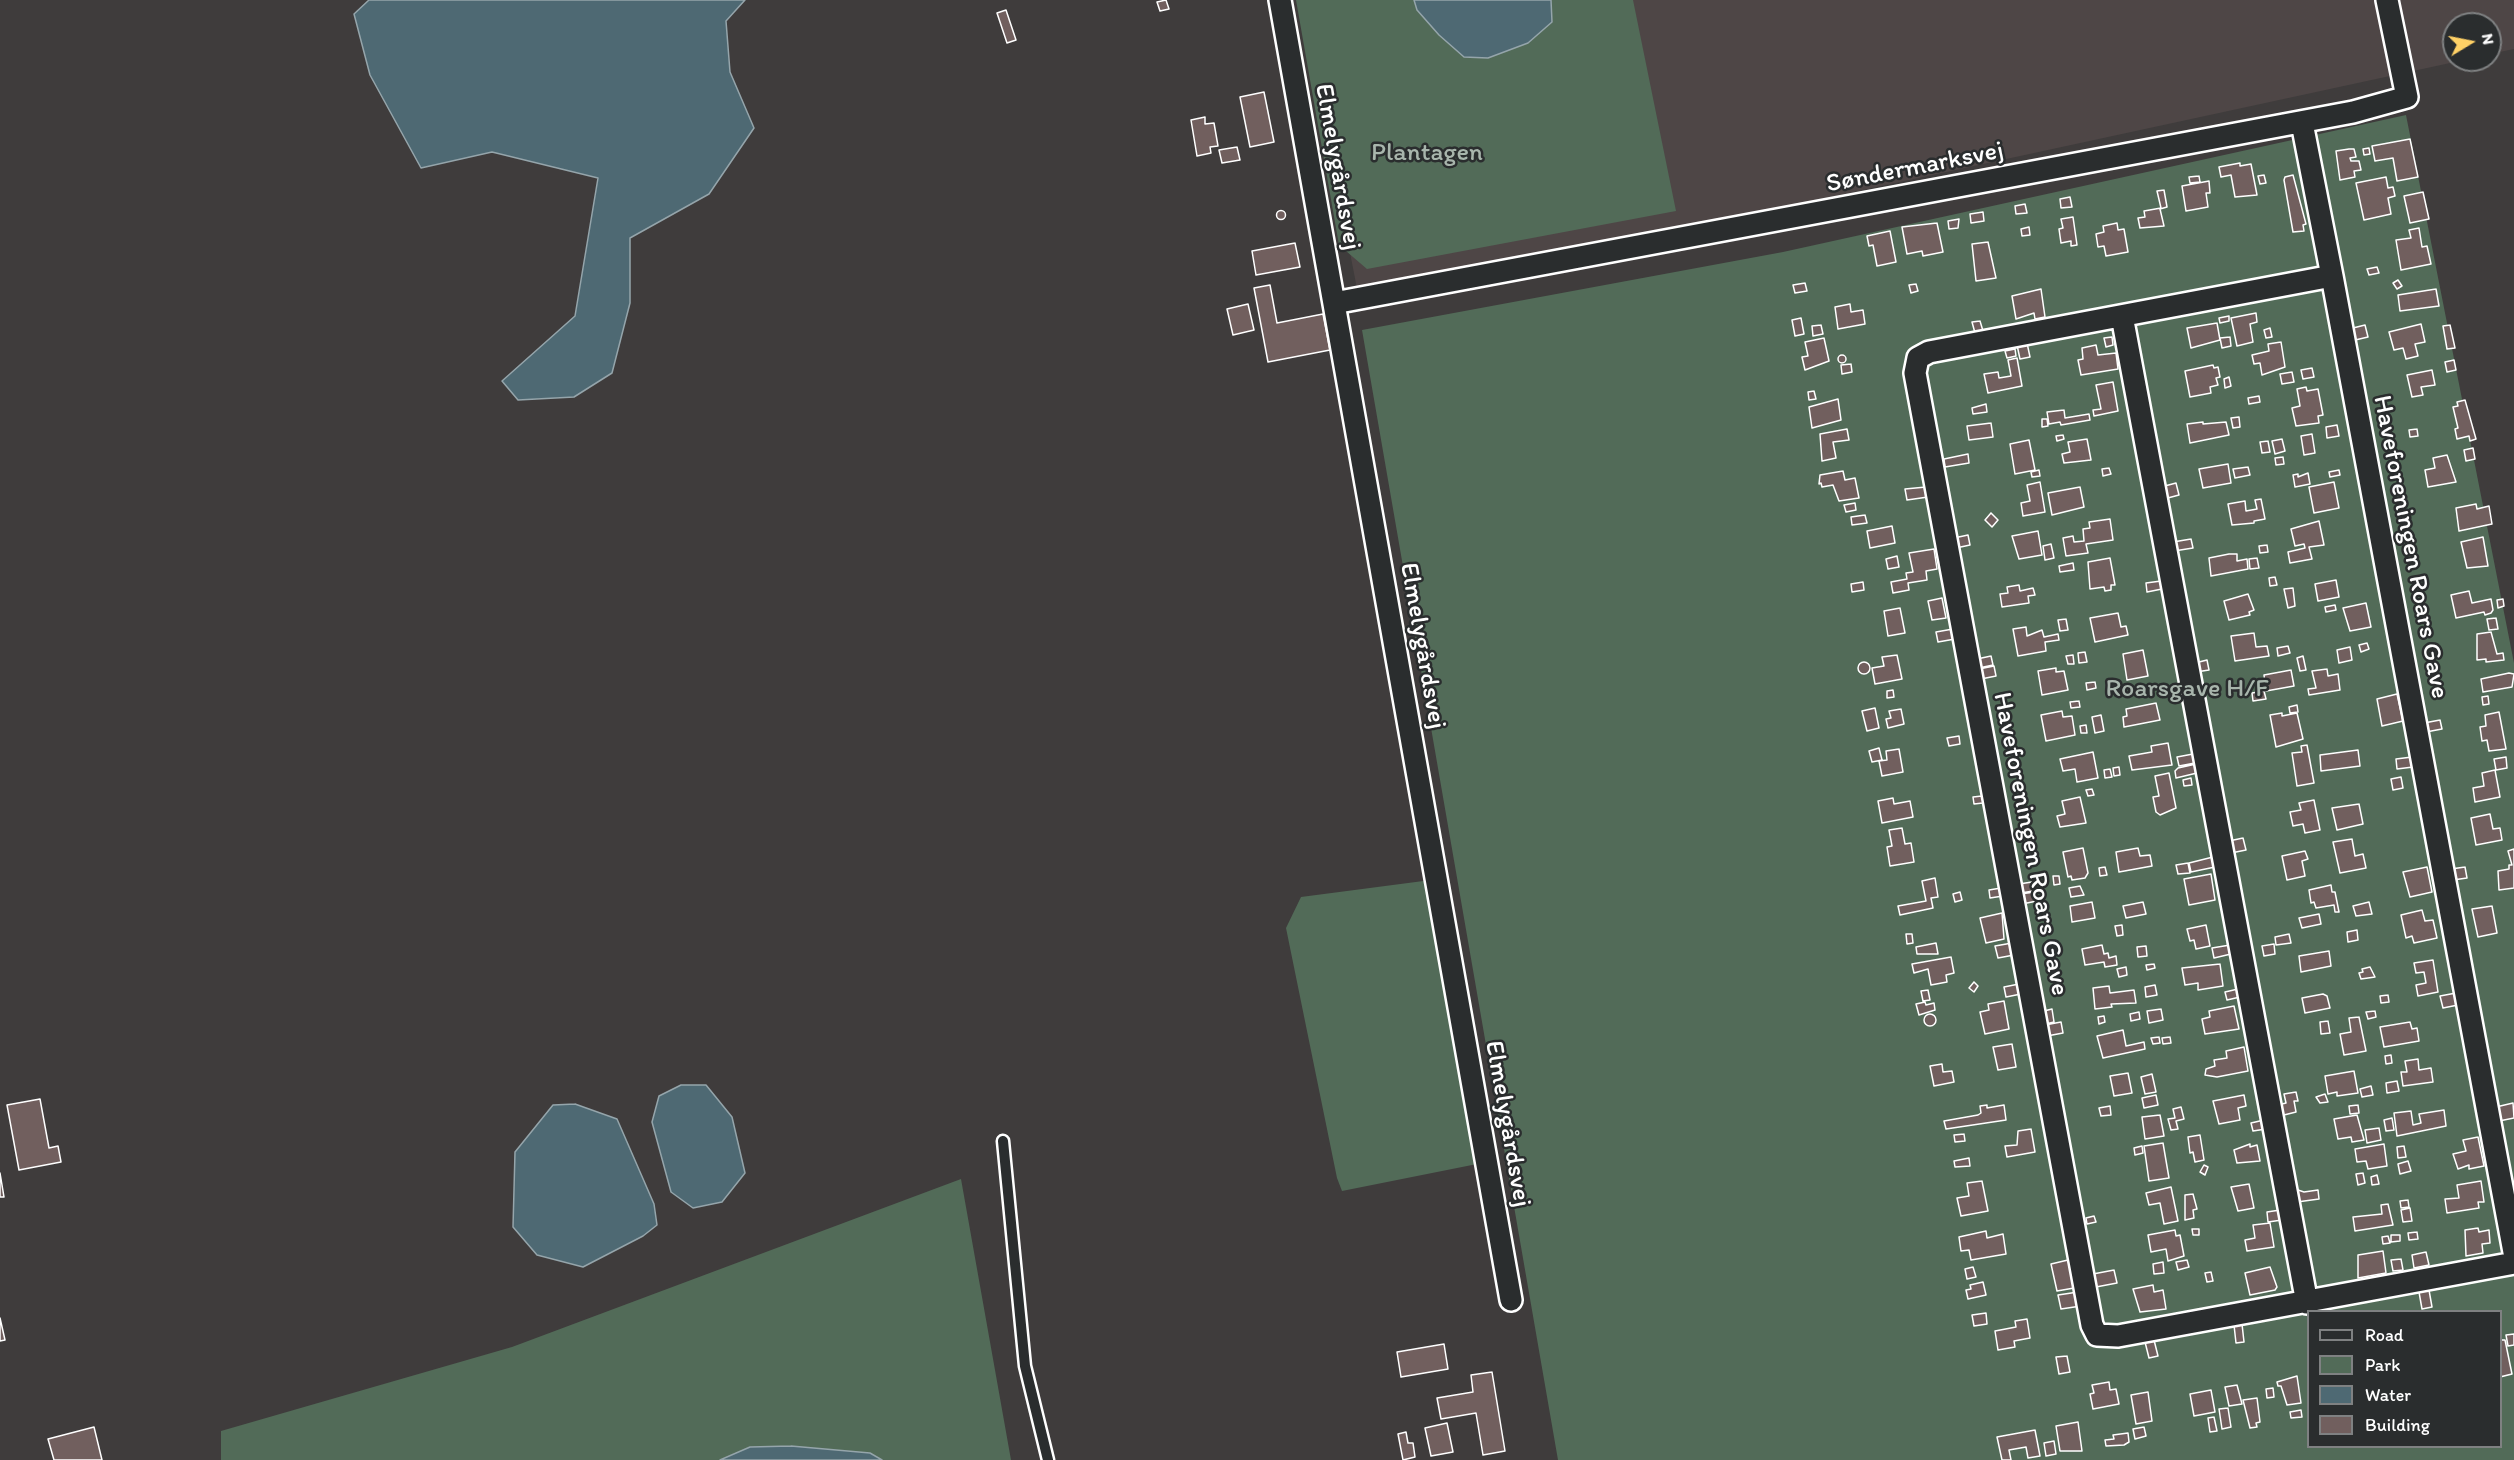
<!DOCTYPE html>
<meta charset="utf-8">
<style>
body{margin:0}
#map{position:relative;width:2514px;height:1460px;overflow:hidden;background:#3f3c3c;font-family:Itim,sans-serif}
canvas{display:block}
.legend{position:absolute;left:2307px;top:1310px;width:195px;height:138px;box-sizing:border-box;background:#2a2d2e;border:2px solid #7f8182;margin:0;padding:8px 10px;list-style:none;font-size:18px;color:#fff}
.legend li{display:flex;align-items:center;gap:12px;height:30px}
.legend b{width:30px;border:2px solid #7f8182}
.north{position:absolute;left:2442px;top:12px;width:60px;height:60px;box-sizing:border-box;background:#2a2d2e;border:2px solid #7f8182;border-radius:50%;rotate:80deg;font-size:16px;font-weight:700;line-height:24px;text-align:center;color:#fff}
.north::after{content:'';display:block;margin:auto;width:21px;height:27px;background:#ffd166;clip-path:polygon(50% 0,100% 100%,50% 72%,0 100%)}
</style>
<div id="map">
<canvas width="2514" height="1460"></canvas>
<ul class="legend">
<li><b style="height:8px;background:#2a2d2e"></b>Road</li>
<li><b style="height:16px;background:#526b58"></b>Park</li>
<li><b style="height:16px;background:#4e6973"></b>Water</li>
<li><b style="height:16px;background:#715f5e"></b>Building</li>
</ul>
<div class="north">N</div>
</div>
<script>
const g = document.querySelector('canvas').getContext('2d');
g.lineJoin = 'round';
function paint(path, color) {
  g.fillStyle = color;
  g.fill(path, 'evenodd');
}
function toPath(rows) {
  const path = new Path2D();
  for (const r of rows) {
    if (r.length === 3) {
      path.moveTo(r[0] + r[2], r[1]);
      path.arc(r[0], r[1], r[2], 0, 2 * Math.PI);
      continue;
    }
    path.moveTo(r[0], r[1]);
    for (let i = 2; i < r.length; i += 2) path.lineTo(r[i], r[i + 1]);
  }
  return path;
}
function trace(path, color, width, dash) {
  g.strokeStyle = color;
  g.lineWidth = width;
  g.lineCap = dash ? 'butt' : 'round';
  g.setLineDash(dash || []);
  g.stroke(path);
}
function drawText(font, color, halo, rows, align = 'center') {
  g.font = font + ' Itim,sans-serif';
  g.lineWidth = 5;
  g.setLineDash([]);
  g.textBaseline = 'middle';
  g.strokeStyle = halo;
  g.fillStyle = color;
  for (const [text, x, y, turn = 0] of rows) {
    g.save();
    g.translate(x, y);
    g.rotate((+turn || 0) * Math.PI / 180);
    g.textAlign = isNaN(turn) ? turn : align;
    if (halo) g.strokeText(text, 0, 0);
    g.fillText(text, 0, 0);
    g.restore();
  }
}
const built = toPath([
 [1301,0,2514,0,2514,49,2490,54,2490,24,2454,24,2454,60,2464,60,1359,299]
]);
const green = toPath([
 [1296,0,1414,0,1417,10,1552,22,1551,0,1633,0,1676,211,1367,269,1339,245],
 [2406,115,2514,663,2514,1460,1558,1460,1362,330,1783,252],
 [2308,1312,2500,1312,2500,1446,2308,1446],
 [1431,880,1477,1164,1342,1191,1337,1178,1286,928,1301,897],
 [961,1179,1011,1460,882,1460,870,1453,750,1447,720,1460,221,1460,221,1431,512,1347]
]);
const water = toPath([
 [369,0,745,0,726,21,730,72,754,128,709,194,630,238,630,303,612,373,574,397,518,400,502,381,575,316,598,178,492,152,421,168,370,75,354,14,369,0],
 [1414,0,1551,0,1552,22,1528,43,1488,58,1464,57,1439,35,1417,10,1414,0],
 [681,1085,706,1085,732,1117,745,1173,722,1202,693,1208,671,1192,652,1122,659,1096,681,1085],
 [575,1104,617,1119,654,1204,657,1225,643,1236,583,1267,537,1255,513,1227,515,1152,553,1105,575,1104],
 [791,1446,870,1453,882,1460,720,1460,750,1447,791,1446]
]);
const building = toPath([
 [1166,0,1169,9,1160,11,1157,2,1166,0],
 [1006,10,1016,40,1007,43,997,13,1006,10],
 [1264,92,1274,142,1250,147,1240,97,1264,92],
 [1205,117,1205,124,1214,123,1218,146,1210,147,1211,153,1197,156,1191,120,1205,117],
 [2410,139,2418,177,2397,181,2393,158,2375,161,2372,146,2410,139],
 [1237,147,1240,160,1222,163,1219,150,1237,147],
 [2369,148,2370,154,2364,155,2363,149,2369,148],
 [2349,149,2354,149,2356,157,2350,158,2351,161,2359,161,2361,170,2354,171,2355,177,2340,180,2336,151,2349,149],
 [2240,163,2240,166,2251,164,2257,195,2235,197,2231,175,2221,177,2219,167,2240,163],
 [2264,175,2266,183,2260,184,2258,176,2264,175],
 [2293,175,2306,224,2303,225,2304,231,2293,232,2284,180,2285,177,2293,175],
 [2199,176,2200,182,2190,183,2189,177,2199,176],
 [2386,177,2388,188,2393,187,2395,196,2388,198,2391,214,2364,220,2356,183,2386,177],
 [2209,181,2210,193,2206,193,2208,207,2186,211,2182,186,2209,181],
 [2164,190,2167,207,2160,209,2164,226,2140,228,2138,218,2145,217,2144,211,2161,208,2157,191,2164,190],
 [2423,192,2429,219,2410,223,2404,196,2423,192],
 [2070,197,2072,207,2061,208,2060,199,2070,197],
 [2025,204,2027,213,2016,214,2015,206,2025,204],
 [1281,215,4.5],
 [1983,212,1984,221,1971,223,1970,214,1983,212],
 [2073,217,2077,245,2071,246,2071,241,2061,243,2059,229,2063,228,2061,219,2073,217],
 [1959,219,1958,228,1949,229,1948,221,1959,219],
 [1937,223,1943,252,1923,256,1922,251,1907,254,1902,227,1937,223],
 [2117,223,2118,230,2124,229,2128,252,2106,256,2104,246,2098,247,2096,234,2104,232,2103,226,2117,223],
 [2029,227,2030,235,2022,236,2021,229,2029,227],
 [2419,228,2422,247,2427,246,2431,264,2401,270,2396,240,2411,238,2409,230,2419,228],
 [1890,231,1896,262,1877,266,1873,245,1869,246,1867,236,1890,231],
 [1988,242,1996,278,1976,281,1972,244,1988,242],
 [1295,243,1300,267,1256,275,1252,251,1295,243],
 [2377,267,2379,273,2369,275,2367,269,2377,267],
 [2398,280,2402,286,2397,289,2393,283,2398,280],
 [1805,283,1807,291,1795,293,1793,285,1805,283],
 [1916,284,1918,291,1911,293,1909,285,1916,284],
 [1270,285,1277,323,1323,314,1330,350,1268,362,1254,288,1270,285],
 [2041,289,2045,317,2035,319,2034,313,2016,319,2012,296,2041,289],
 [2436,289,2439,306,2400,311,2398,295,2436,289],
 [1248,304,1254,330,1233,335,1227,309,1248,304],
 [1850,304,1851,312,1863,310,1865,324,1838,329,1835,307,1850,304],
 [2256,313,2257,322,2250,324,2253,342,2237,346,2231,318,2256,313],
 [2229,316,2229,321,2220,323,2219,318,2229,316],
 [1801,318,1804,334,1795,336,1792,320,1801,318],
 [1980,321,1983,331,1975,333,1972,322,1980,321],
 [2217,323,2220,340,2191,348,2187,328,2217,323],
 [2421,324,2425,342,2415,344,2418,356,2406,359,2403,348,2394,350,2389,332,2421,324],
 [1821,325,1823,334,1813,336,1812,326,1821,325],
 [2365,325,2368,337,2351,341,2349,329,2365,325],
 [2450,325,2455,348,2447,349,2443,326,2450,325],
 [2270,328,2272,337,2266,338,2264,330,2270,328],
 [2112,337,2113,345,2106,347,2104,338,2112,337],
 [2230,337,2231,346,2222,348,2220,338,2230,337],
 [1824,338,1829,361,1805,370,1802,357,1808,356,1805,342,1824,338],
 [2281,342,2285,367,2262,375,2260,363,2254,364,2252,355,2269,351,2268,344,2281,342],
 [2027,343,2030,357,2020,359,2017,345,2027,343],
 [2096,345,2098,355,2116,353,2118,369,2081,375,2078,360,2083,359,2082,348,2096,345],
 [2015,349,2016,356,2007,358,2005,351,2015,349],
 [1842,359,4],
 [2017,358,2022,386,1988,393,1984,374,1998,372,1999,378,2011,376,2008,360,2017,358],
 [2454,360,2456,370,2447,372,2445,362,2454,360],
 [1851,364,1852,372,1842,374,1841,365,1851,364],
 [2213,365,2214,368,2218,367,2220,377,2216,378,2218,385,2210,387,2211,393,2190,397,2185,371,2213,365],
 [2312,368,2314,377,2303,379,2301,370,2312,368],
 [2432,370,2435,385,2421,387,2423,395,2412,397,2407,375,2432,370],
 [2292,372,2294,382,2282,384,2280,374,2292,372],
 [2229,377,2231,386,2225,388,2224,379,2229,377],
 [2113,382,2118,411,2094,416,2093,410,2101,409,2096,385,2113,382],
 [2306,387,2307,391,2318,389,2323,415,2318,416,2319,423,2296,426,2292,408,2300,406,2297,389,2306,387],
 [1814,391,1816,399,1809,400,1808,392,1814,391],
 [2259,396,2260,402,2249,404,2248,398,2259,396],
 [1838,399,1841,420,1812,428,1809,407,1838,399],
 [2465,400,2476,439,2470,441,2469,436,2457,439,2455,429,2458,428,2453,407,2458,406,2457,402,2465,400],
 [1986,404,1987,412,1973,414,1972,408,1986,404],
 [2064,410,2065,418,2089,414,2090,420,2061,425,2060,422,2049,424,2047,412,2064,410],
 [2239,417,2240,427,2233,428,2231,418,2239,417],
 [2042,419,2047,419,2048,426,2042,427,2042,419],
 [2203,422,2203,424,2226,422,2229,435,2190,443,2187,424,2203,422],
 [1991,423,1993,437,1969,440,1967,426,1991,423],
 [2337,425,2339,436,2327,438,2326,427,2337,425],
 [1847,429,1849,440,1833,442,1836,458,1822,461,1820,434,1847,429],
 [2417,429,2418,436,2410,437,2409,430,2417,429],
 [2312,434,2315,453,2304,455,2301,436,2312,434],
 [2063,435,2064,439,2057,441,2056,436,2063,435],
 [2087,439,2091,460,2064,463,2062,454,2070,452,2068,442,2087,439],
 [2282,439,2285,451,2275,454,2272,441,2282,439],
 [2029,440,2035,470,2015,474,2010,444,2029,440],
 [2268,441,2270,452,2262,453,2260,442,2268,441],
 [2473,448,2475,459,2466,461,2464,450,2473,448],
 [1968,454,1969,463,1945,467,1944,459,1968,454],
 [2447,455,2456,482,2428,487,2425,470,2435,468,2433,458,2447,455],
 [2283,457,2284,464,2276,465,2275,458,2283,457],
 [2228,464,2231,483,2203,488,2199,469,2228,464],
 [2248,467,2250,475,2235,478,2233,469,2248,467],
 [2109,468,2111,474,2103,476,2102,469,2109,468],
 [2039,470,2040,476,2032,477,2031,472,2039,470],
 [2339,470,2340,475,2330,477,2329,472,2339,470],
 [1843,471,1845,480,1855,478,1859,498,1839,501,1833,485,1822,487,1821,483,1819,484,1820,475,1843,471],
 [2308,473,2310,484,2295,487,2293,475,2298,474,2298,477,2308,473],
 [2040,482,2045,512,2023,516,2021,503,2030,501,2027,485,2040,482],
 [2334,482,2339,508,2314,513,2309,487,2334,482],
 [2176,483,2179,495,2164,499,2161,487,2176,483],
 [1926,487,1928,497,1907,500,1905,489,1926,487],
 [2080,487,2084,507,2052,515,2048,493,2080,487],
 [2261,499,2265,519,2254,521,2254,523,2232,525,2228,504,2245,501,2246,511,2257,509,2255,500,2261,499],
 [1855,503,1856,510,1846,512,1844,505,1855,503],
 [2476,504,2477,509,2489,506,2492,524,2459,531,2456,508,2476,504],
 [1991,513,1998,520,1992,527,1985,520,1991,513],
 [1865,515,1867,523,1852,525,1851,517,1865,515],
 [2110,519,2113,540,2086,544,2088,553,2066,556,2063,538,2073,536,2074,542,2084,541,2083,529,2090,528,2089,522,2110,519],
 [2319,521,2324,545,2309,547,2312,559,2290,563,2288,552,2305,548,2304,544,2295,546,2291,529,2319,521],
 [1892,526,1895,543,1870,548,1867,531,1892,526],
 [2038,531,2042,555,2019,559,2012,536,2038,531],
 [2410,532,2411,539,2405,540,2404,533,2410,532],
 [1968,535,1970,545,1956,548,1954,538,1968,535],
 [2483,537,2488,566,2467,568,2461,542,2483,537],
 [2191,539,2193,548,2174,551,2173,542,2191,539],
 [2051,544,2054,558,2045,560,2043,546,2051,544],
 [2267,545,2268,552,2260,553,2259,546,2267,545],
 [1934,549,1937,569,1926,571,1927,580,1908,583,1909,590,1893,593,1891,582,1907,579,1906,573,1913,572,1909,553,1934,549],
 [2229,554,2237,554,2237,561,2247,559,2248,569,2211,576,2209,558,2229,554],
 [1897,556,1899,567,1888,569,1886,559,1897,556],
 [2110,558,2115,585,2111,585,2111,590,2105,591,2104,587,2090,589,2088,562,2110,558],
 [2257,558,2259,568,2250,569,2249,559,2257,558],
 [2073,563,2074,570,2060,572,2059,566,2073,563],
 [2275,577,2277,585,2270,586,2269,578,2275,577],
 [2336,580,2339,597,2318,601,2315,584,2336,580],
 [2161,581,2162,589,2147,592,2146,583,2161,581],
 [1863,582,1864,590,1852,592,1851,584,1863,582],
 [2019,585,2020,591,2033,588,2035,595,2028,596,2029,603,2002,607,2000,594,2008,593,2007,587,2019,585],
 [2293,588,2295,606,2288,608,2284,589,2293,588],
 [2469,591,2472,603,2491,599,2493,610,2491,613,2485,615,2484,612,2456,618,2451,595,2469,591],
 [2248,594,2254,610,2249,612,2250,615,2229,620,2224,601,2248,594],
 [1942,598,1946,618,1932,620,1928,601,1942,598],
 [2503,599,2504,606,2498,608,2497,600,2503,599],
 [2366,603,2371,627,2350,631,2343,608,2366,603],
 [2335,605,2336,610,2326,612,2325,607,2335,605],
 [1900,608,1905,633,1888,636,1884,611,1900,608],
 [2118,613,2121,627,2126,626,2128,635,2095,642,2090,618,2118,613],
 [2496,618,2498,629,2489,630,2487,619,2496,618],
 [2066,619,2068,630,2060,631,2058,620,2066,619],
 [2026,627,2027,636,2042,630,2044,637,2058,634,2059,640,2045,642,2046,651,2018,656,2013,629,2026,627],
 [1953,629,1955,639,1938,642,1936,632,1953,629],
 [2491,632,2497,654,2503,653,2504,660,2486,662,2486,659,2477,660,2477,634,2491,632],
 [2254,633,2256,647,2267,646,2269,656,2235,661,2231,636,2254,633],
 [2367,643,2369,649,2361,652,2359,645,2367,643],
 [2288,646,2290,653,2278,656,2277,648,2288,646],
 [2350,647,2352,660,2339,663,2337,650,2350,647],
 [2143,650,2148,676,2127,680,2123,654,2143,650],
 [2085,652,2087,662,2079,663,2078,653,2085,652],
 [1897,655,1902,679,1875,684,1872,668,1884,666,1882,657,1897,655],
 [2073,655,2074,664,2068,664,2066,656,2073,655],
 [1991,656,1993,665,1979,668,1977,659,1991,656],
 [2303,656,2306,670,2300,671,2297,658,2303,656],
 [2207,660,2209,670,2196,672,2195,663,2207,660],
 [1864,668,6],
 [1994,666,1996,676,1981,679,1979,669,1994,666],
 [2056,668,2056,672,2064,671,2068,690,2042,695,2038,671,2056,668],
 [2327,669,2328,676,2338,674,2340,690,2309,695,2308,689,2316,688,2312,671,2327,669],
 [2291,670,2294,686,2266,691,2264,675,2291,670],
 [2509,673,2514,674,2512,687,2483,692,2481,679,2509,673],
 [2095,682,2096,688,2087,690,2086,683,2095,682],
 [1893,690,1894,697,1887,698,1887,691,1893,690],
 [2264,691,2266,699,2253,701,2252,693,2264,691],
 [2397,694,2403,721,2382,726,2377,699,2397,694],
 [2488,696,2489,704,2483,705,2482,697,2488,696],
 [2079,701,2080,707,2071,708,2070,702,2079,701],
 [2156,703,2160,720,2124,727,2123,717,2127,716,2126,709,2156,703],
 [2297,705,2298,712,2290,713,2289,707,2297,705],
 [1875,708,1879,728,1867,731,1862,711,1875,708],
 [1901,709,1904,724,1888,728,1886,719,1891,718,1889,711,1901,709],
 [2062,711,2063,717,2072,716,2075,735,2046,741,2041,715,2062,711],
 [2499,712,2506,749,2489,751,2487,740,2482,741,2480,727,2486,726,2485,715,2499,712],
 [2282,713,2282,716,2297,713,2303,739,2276,747,2270,715,2282,713],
 [2101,715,2104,731,2095,733,2092,717,2101,715],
 [2440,720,2442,729,2426,732,2424,723,2440,720],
 [2086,725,2087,733,2081,733,2080,726,2086,725],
 [1959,736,1960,744,1949,746,1947,738,1959,736],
 [2168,743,2172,765,2132,770,2129,756,2152,752,2151,746,2168,743],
 [2307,745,2314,783,2297,786,2292,753,2302,752,2301,746,2307,745],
 [1879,748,1882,760,1872,762,1869,751,1879,748],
 [1899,749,1903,772,1882,776,1879,761,1887,760,1886,751,1899,749],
 [2358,750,2360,766,2321,771,2320,755,2358,750],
 [2093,752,2098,778,2077,782,2075,769,2063,771,2060,759,2093,752],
 [2193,754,2195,763,2179,766,2177,757,2193,754],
 [2412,757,2413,767,2397,769,2396,759,2412,757],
 [2506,757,2507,768,2496,770,2494,759,2506,757],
 [2196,764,2197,773,2176,778,2175,771,2178,768,2196,764],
 [2119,767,2120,775,2114,776,2113,768,2119,767],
 [2110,769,2112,777,2105,778,2104,770,2110,769],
 [2495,770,2500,797,2475,802,2473,788,2484,786,2482,773,2495,770],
 [2169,773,2176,808,2160,815,2156,812,2153,797,2159,796,2155,776,2169,773],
 [2401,777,2403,788,2393,790,2391,779,2401,777],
 [2191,778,2192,785,2184,786,2183,780,2191,778],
 [2092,789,2094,795,2088,796,2086,790,2092,789],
 [1982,796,1983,803,1974,804,1973,797,1982,796],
 [2080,797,2086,823,2060,827,2057,816,2065,814,2062,801,2080,797],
 [1893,798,1894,804,1910,801,1913,817,1882,823,1878,801,1893,798],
 [2314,800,2320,830,2305,833,2303,824,2293,826,2290,812,2301,810,2299,803,2314,800],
 [2359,804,2363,824,2337,830,2332,808,2359,804],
 [2490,814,2493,829,2500,828,2502,840,2476,845,2471,818,2490,814],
 [1902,828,1905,844,1911,843,1914,862,1890,866,1887,847,1892,846,1889,830,1902,828],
 [2243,838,2246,850,2231,853,2229,841,2243,838],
 [2352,839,2355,856,2363,854,2366,868,2340,873,2333,842,2352,839],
 [2083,848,2088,873,2085,878,2072,880,2071,876,2068,877,2063,852,2083,848],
 [2138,848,2140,856,2150,855,2152,866,2119,872,2116,852,2138,848],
 [2514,849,2514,888,2499,890,2498,871,2509,869,2509,865,2512,865,2508,851,2514,849],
 [2305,851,2308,859,2302,861,2305,876,2287,880,2282,856,2305,851],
 [2213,857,2215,867,2191,872,2189,863,2213,857],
 [2188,863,2190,873,2178,874,2176,865,2188,863],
 [2105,867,2107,875,2100,876,2099,868,2105,867],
 [2427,867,2432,892,2410,897,2403,872,2427,867],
 [2465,867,2467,878,2453,880,2451,869,2465,867],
 [2211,874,2215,900,2189,905,2184,879,2211,874],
 [2053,876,2059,876,2060,884,2054,885,2053,876],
 [1935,878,1938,897,1931,898,1933,908,1900,915,1898,906,1926,901,1922,881,1935,878],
 [2032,882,2033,891,2021,893,2019,884,2032,882],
 [2331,885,2332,892,2335,892,2339,912,2335,912,2334,905,2316,908,2314,902,2311,903,2309,890,2331,885],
 [2080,886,2084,895,2071,897,2069,888,2080,886],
 [2001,888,2003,896,1990,898,1989,890,2001,888],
 [1960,892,1962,900,1955,902,1953,894,1960,892],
 [2035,892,2037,901,2022,904,2020,894,2035,892],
 [2092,902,2095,918,2072,922,2070,906,2092,902],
 [2143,902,2146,914,2126,918,2123,906,2143,902],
 [2369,902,2372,914,2356,916,2353,906,2369,902],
 [2492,906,2497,933,2478,937,2472,909,2492,906],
 [2422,910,2425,921,2433,920,2437,938,2414,943,2412,936,2406,938,2401,915,2422,910],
 [2002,913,2004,939,1986,943,1980,918,2002,913],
 [2319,914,2321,924,2302,928,2299,918,2319,914],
 [2122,925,2123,935,2117,936,2115,926,2122,925],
 [2206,925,2210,946,2196,949,2194,940,2190,941,2187,929,2206,925],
 [2357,930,2358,940,2348,942,2347,932,2357,930],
 [1906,934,1912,934,1913,943,1907,944,1906,934],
 [2289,934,2291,943,2276,945,2275,937,2289,934],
 [1936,943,1938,954,1917,954,1916,947,1936,943],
 [2012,943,2014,955,1998,958,1995,946,2012,943],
 [2274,944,2275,954,2264,956,2262,946,2274,944],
 [2102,945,2104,954,2108,953,2109,958,2116,956,2117,965,2105,967,2104,962,2085,965,2082,949,2102,945],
 [2230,945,2231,954,2214,958,2212,948,2230,945],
 [2146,946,2147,956,2138,957,2137,947,2146,946],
 [2329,951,2331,966,2301,972,2299,956,2329,951],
 [1951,957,1954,973,1946,975,1947,982,1931,985,1928,969,1914,973,1912,964,1951,957],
 [2433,960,2438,992,2418,996,2416,985,2426,983,2424,972,2416,973,2414,963,2433,960],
 [2154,964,2155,968,2147,970,2146,965,2154,964],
 [2220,964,2223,986,2198,990,2198,983,2185,985,2182,968,2220,964],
 [2126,967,2127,975,2119,977,2117,969,2126,967],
 [2370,967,2375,977,2361,979,2359,973,2363,972,2362,969,2370,967],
 [1974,982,1978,986,1974,992,1969,988,1974,982],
 [2019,984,2021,994,2006,997,2004,987,2019,984],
 [2155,985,2157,995,2146,997,2145,987,2155,985],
 [2109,986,2110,993,2134,990,2136,1003,2111,1004,2112,1007,2095,1009,2093,988,2109,986],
 [2238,989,2240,997,2227,1000,2225,992,2238,989],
 [1928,990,1930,1000,1923,1001,1921,991,1928,990],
 [2456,993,2458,1005,2443,1008,2440,996,2456,993],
 [2323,994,2327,996,2330,1008,2305,1013,2302,998,2323,994],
 [2388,995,2389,1002,2381,1003,2380,996,2388,995],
 [2004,1001,2009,1029,1985,1034,1980,1012,1989,1010,1988,1004,2004,1001],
 [1925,1002,1926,1005,1934,1003,1935,1010,1919,1015,1916,1004,1925,1002],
 [2234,1006,2239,1029,2205,1034,2202,1019,2210,1017,2209,1011,2234,1006],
 [2052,1009,2054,1022,2046,1024,2044,1011,2052,1009],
 [2161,1009,2163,1020,2149,1023,2147,1011,2161,1009],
 [2375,1011,2376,1017,2368,1019,2366,1012,2375,1011],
 [2139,1012,2140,1019,2131,1021,2130,1014,2139,1012],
 [1930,1020,6],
 [2104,1016,2105,1022,2099,1024,2098,1017,2104,1016],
 [2359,1017,2366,1051,2344,1055,2340,1034,2351,1032,2349,1018,2359,1017],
 [2328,1021,2330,1033,2321,1034,2320,1022,2328,1021],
 [2061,1022,2063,1033,2047,1036,2045,1025,2061,1022],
 [2410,1022,2412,1029,2417,1028,2419,1041,2384,1047,2380,1027,2410,1022],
 [2123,1030,2126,1046,2144,1042,2145,1049,2103,1058,2097,1036,2123,1030],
 [2159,1037,2160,1043,2153,1044,2151,1038,2159,1037],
 [2170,1037,2171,1043,2163,1044,2162,1038,2170,1037],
 [2012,1044,2016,1067,1998,1070,1993,1047,2012,1044],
 [2244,1047,2248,1071,2217,1077,2205,1075,2206,1069,2215,1066,2214,1060,2227,1058,2226,1051,2244,1047],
 [2391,1055,2392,1063,2386,1064,2385,1056,2391,1055],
 [2418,1059,2419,1070,2431,1068,2433,1082,2403,1086,2401,1072,2407,1072,2405,1061,2418,1059],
 [1942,1064,1943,1072,1952,1071,1954,1082,1934,1086,1930,1066,1942,1064],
 [2354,1071,2358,1093,2337,1096,2337,1092,2328,1094,2325,1076,2354,1071],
 [2128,1073,2132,1093,2114,1096,2110,1076,2128,1073],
 [2152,1074,2156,1092,2145,1094,2141,1077,2152,1074],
 [2397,1081,2399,1091,2387,1093,2386,1083,2397,1081],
 [2371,1086,2373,1095,2362,1097,2360,1089,2371,1086],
 [2296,1092,2298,1101,2294,1101,2296,1112,2280,1116,2278,1105,2286,1103,2284,1094,2296,1092],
 [2325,1094,2328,1102,2320,1103,2316,1097,2325,1094],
 [2156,1095,2158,1105,2144,1108,2142,1098,2156,1095],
 [2244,1095,2246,1106,2238,1108,2240,1120,2219,1124,2213,1101,2244,1095],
 [40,1099,49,1148,58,1146,61,1162,19,1170,7,1105,40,1099],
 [2513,1103,2514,1118,2499,1121,2496,1107,2513,1103],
 [1987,1105,1987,1108,2004,1105,2006,1120,1946,1129,1944,1121,1978,1115,1981,1113,1980,1106,1987,1105],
 [2358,1105,2359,1113,2350,1114,2349,1106,2358,1105],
 [2110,1106,2111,1115,2101,1116,2099,1108,2110,1106],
 [2181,1107,2184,1119,2176,1121,2178,1129,2171,1130,2168,1119,2175,1118,2173,1109,2181,1107],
 [2444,1110,2446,1126,2397,1136,2394,1113,2411,1111,2413,1125,2421,1123,2419,1114,2444,1110],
 [2160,1115,2164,1136,2145,1139,2142,1117,2160,1115],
 [2357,1115,2364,1140,2352,1142,2351,1137,2338,1139,2334,1119,2357,1115],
 [2392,1118,2394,1130,2386,1131,2384,1120,2392,1118],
 [2264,1120,2266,1129,2253,1131,2251,1123,2264,1120],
 [2379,1128,2381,1140,2367,1143,2365,1130,2379,1128],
 [2031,1129,2035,1152,2007,1157,2005,1146,2017,1145,2018,1131,2031,1129],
 [1964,1134,1965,1141,1955,1142,1954,1135,1964,1134],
 [2200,1135,2204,1160,2195,1162,2193,1152,2190,1153,2188,1137,2200,1135],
 [2478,1137,2484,1166,2469,1169,2469,1165,2458,1169,2453,1154,2466,1151,2463,1140,2478,1137],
 [2163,1143,2169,1178,2149,1181,2144,1146,2163,1143],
 [2250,1144,2250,1147,2257,1145,2260,1161,2237,1163,2234,1150,2250,1144],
 [2384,1144,2387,1166,2368,1169,2366,1161,2357,1162,2355,1149,2384,1144],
 [2142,1146,2143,1153,2135,1155,2134,1148,2142,1146],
 [2404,1146,2406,1157,2398,1158,2397,1147,2404,1146],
 [1969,1158,1970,1166,1955,1167,1954,1161,1969,1158],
 [2408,1161,2411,1171,2400,1174,2398,1164,2408,1161],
 [2204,1165,2208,1167,2205,1175,2200,1172,2204,1165],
 [0,1173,4,1197,0,1197,0,1173],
 [2363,1173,2365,1183,2358,1185,2356,1174,2363,1173],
 [2377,1175,2379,1184,2372,1185,2371,1177,2377,1175],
 [1982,1181,1988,1211,1961,1216,1957,1198,1969,1196,1967,1183,1982,1181],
 [2481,1181,2484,1202,2478,1202,2479,1208,2447,1213,2445,1199,2459,1198,2457,1185,2481,1181],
 [2249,1184,2254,1208,2238,1211,2231,1187,2249,1184],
 [2171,1187,2178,1221,2164,1224,2160,1203,2149,1205,2146,1193,2171,1187],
 [2295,1189,2304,1192,2318,1190,2319,1199,2297,1202,2295,1189],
 [2193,1194,2197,1209,2193,1210,2194,1218,2185,1220,2185,1195,2193,1194],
 [2408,1200,2409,1207,2401,1208,2400,1201,2408,1200],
 [2388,1204,2393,1225,2355,1231,2353,1217,2382,1214,2381,1205,2388,1204],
 [2410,1208,2412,1221,2403,1222,2401,1210,2410,1208],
 [2280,1210,2282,1220,2268,1222,2267,1212,2280,1210],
 [2094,1216,2096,1222,2087,1224,2086,1218,2094,1216],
 [2270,1223,2274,1247,2247,1251,2245,1240,2255,1238,2253,1225,2270,1223],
 [2478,1228,2479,1232,2489,1230,2490,1243,2482,1244,2483,1253,2466,1256,2465,1230,2478,1228],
 [2192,1229,2199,1229,2199,1235,2193,1235,2192,1229],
 [2175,1230,2176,1236,2180,1235,2184,1256,2168,1261,2166,1249,2151,1252,2148,1235,2175,1230],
 [1986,1231,1987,1238,2003,1234,2006,1254,1971,1260,1969,1250,1961,1251,1959,1237,1986,1231],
 [2417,1232,2418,1239,2409,1240,2408,1233,2417,1232],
 [2391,1235,2400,1235,2400,1241,2391,1242,2391,1235],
 [2388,1236,2390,1243,2383,1244,2382,1237,2388,1236],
 [2383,1251,2386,1273,2358,1278,2358,1255,2383,1251],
 [2426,1252,2429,1265,2414,1268,2412,1255,2426,1252],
 [2401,1259,2403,1270,2393,1271,2391,1260,2401,1259],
 [2068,1260,2074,1288,2057,1291,2051,1264,2068,1260],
 [2187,1260,2189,1267,2178,1270,2176,1262,2187,1260],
 [2163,1262,2164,1273,2154,1274,2153,1264,2163,1262],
 [1973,1267,1976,1277,1967,1279,1965,1269,1973,1267],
 [2270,1267,2277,1287,2275,1290,2250,1295,2245,1273,2270,1267],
 [2114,1270,2117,1283,2096,1287,2093,1274,2114,1270],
 [2211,1272,2213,1281,2207,1282,2205,1273,2211,1272],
 [1983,1282,1986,1295,1968,1299,1966,1290,1971,1289,1970,1285,1983,1282],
 [2153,1285,2154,1292,2163,1290,2166,1309,2140,1312,2133,1289,2153,1285],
 [2429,1290,2432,1307,2422,1309,2419,1292,2429,1290],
 [2078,1292,2081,1306,2061,1309,2058,1295,2078,1292],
 [1986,1313,1987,1324,1974,1326,1972,1315,1986,1313],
 [0,1318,5,1340,0,1341,0,1318],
 [2027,1319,2030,1338,2014,1341,2015,1347,1998,1350,1995,1331,2016,1327,2015,1321,2027,1319],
 [2242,1324,2244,1342,2236,1343,2234,1325,2242,1324],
 [2514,1334,2514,1345,2508,1346,2506,1335,2514,1334],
 [2154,1340,2158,1356,2149,1358,2145,1342,2154,1340],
 [2500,1340,2505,1340,2512,1374,2500,1377,2500,1340],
 [1444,1344,1448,1369,1401,1377,1397,1352,1444,1344],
 [2067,1356,2070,1372,2059,1374,2056,1357,2067,1356],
 [1492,1372,1505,1451,1483,1455,1476,1413,1441,1419,1437,1398,1473,1392,1471,1375,1492,1372],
 [2297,1376,2301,1403,2287,1405,2281,1386,2278,1386,2277,1382,2297,1376],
 [2109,1382,2110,1390,2116,1389,2119,1404,2093,1409,2090,1394,2094,1393,2092,1385,2109,1382],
 [2237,1385,2242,1404,2229,1406,2225,1387,2237,1385],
 [2273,1388,2274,1397,2267,1398,2266,1389,2273,1388],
 [2211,1390,2215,1412,2194,1416,2190,1394,2211,1390],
 [2148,1392,2152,1421,2136,1424,2131,1395,2148,1392],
 [2257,1398,2260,1422,2256,1423,2257,1427,2250,1428,2243,1400,2257,1398],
 [2228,1408,2231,1427,2222,1429,2219,1409,2228,1408],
 [2301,1410,2302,1417,2291,1418,2290,1412,2301,1410],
 [2214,1417,2217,1431,2210,1432,2208,1418,2214,1417],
 [2078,1422,2082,1451,2060,1451,2056,1426,2078,1422],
 [1447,1423,1453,1452,1431,1456,1425,1428,1447,1423],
 [94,1427,102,1460,54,1460,48,1439,94,1427],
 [2144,1427,2146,1436,2135,1439,2133,1429,2144,1427],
 [2035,1430,2040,1456,2028,1458,2026,1447,2009,1450,2011,1460,2002,1460,1997,1437,2035,1430],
 [1406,1432,1408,1443,1413,1443,1415,1457,1403,1460,1398,1434,1406,1432],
 [2128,1433,2129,1442,2124,1445,2106,1446,2105,1440,2114,1439,2113,1435,2128,1433],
 [2054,1441,2056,1454,2046,1456,2044,1443,2054,1441]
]);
const lane = toPath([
 [1003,1141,1025,1366,1048,1460]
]);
const street = toPath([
 [1280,0,1511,1300],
 [2302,123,2332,276],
 [1334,303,2353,112,2407,97,2387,0],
 [2122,316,2307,1303],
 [2514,1252,2332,276,1929,352,1918,358,1915,373,2092,1325,2097,1335,2118,1336,2514,1263]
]);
const parkNames = [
 ["Plantagen",1427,153],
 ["Roarsgave H/F",2187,689]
];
const streetNames = [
 ["Elmelygårdsvej",1337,167,80],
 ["Søndermarksvej",1915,168,-11],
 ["Haveforeningen Roars Gave",2410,547,79],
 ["Elmelygårdsvej",1422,646,80],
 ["Haveforeningen Roars Gave",2030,844,79],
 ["Elmelygårdsvej",1507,1124,80]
];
paint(built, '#4e4646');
paint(green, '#526b58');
paint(water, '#4e6973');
trace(water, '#95a5ab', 1.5);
paint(building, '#715f5e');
trace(building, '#fff', 1.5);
trace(lane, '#fff', 15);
trace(street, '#fff', 26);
trace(lane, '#2a2d2e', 10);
trace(street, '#2a2d2e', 21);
drawText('26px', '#a8b5ac', '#2a2d2e', parkNames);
drawText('26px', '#fff', '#2a2d2e', streetNames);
</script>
